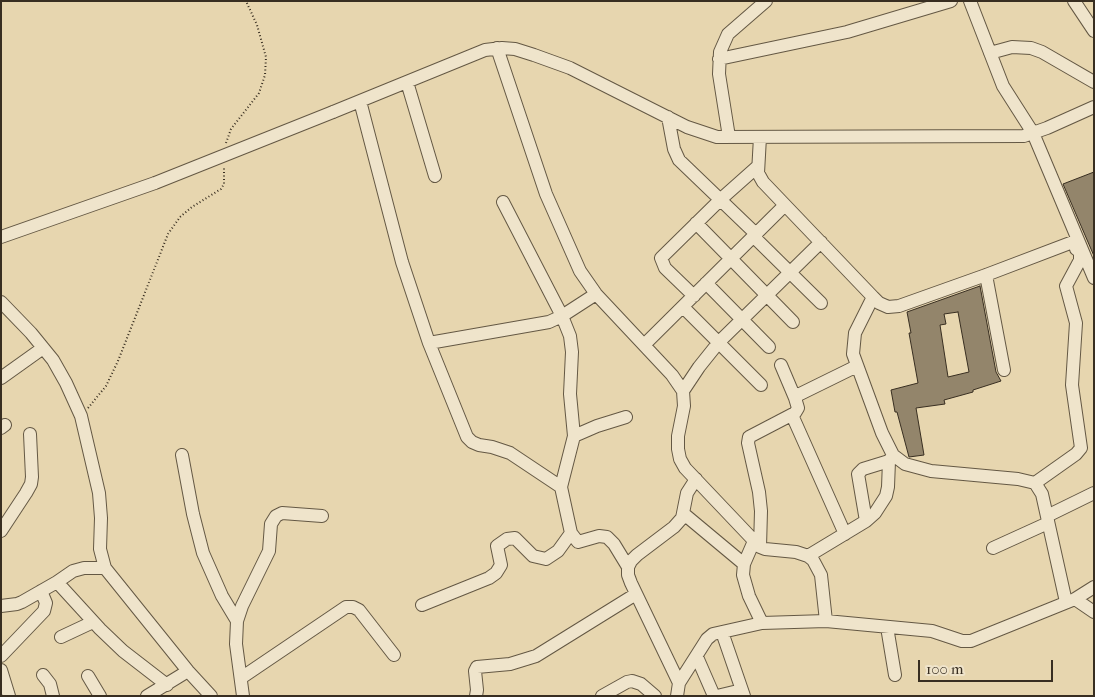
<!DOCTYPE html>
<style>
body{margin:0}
#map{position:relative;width:1095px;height:697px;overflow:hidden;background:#e7d6af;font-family:"IM FELL French Canon",serif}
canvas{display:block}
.frame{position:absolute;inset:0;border:2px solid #382e21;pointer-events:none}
.scale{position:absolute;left:918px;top:660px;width:135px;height:22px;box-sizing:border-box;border:2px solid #382e21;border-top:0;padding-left:6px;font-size:15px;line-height:18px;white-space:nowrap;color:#382e21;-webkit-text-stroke:4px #efe4cb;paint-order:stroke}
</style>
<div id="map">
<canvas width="1095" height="697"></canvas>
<div class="frame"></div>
<div class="scale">100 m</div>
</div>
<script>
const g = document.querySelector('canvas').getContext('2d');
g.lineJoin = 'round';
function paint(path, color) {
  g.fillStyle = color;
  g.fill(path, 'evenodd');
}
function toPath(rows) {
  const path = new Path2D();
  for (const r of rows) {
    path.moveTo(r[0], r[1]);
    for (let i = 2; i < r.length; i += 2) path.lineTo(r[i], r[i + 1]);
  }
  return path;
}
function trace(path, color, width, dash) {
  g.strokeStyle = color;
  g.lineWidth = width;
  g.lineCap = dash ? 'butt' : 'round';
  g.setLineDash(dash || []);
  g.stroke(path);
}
const building = toPath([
 [1094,172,1094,256,1063,184,1094,172],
 [980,286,996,372,1001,381,973,390,973,392,944,400,945,404,916,408,924,455,909,457,897,412,895,412,891,390,918,383,909,333,911,333,907,312,980,286],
 [958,312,969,372,948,377,940,325,946,324,944,314,958,312]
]);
const path = toPath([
 [226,143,231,129,259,93,265,75,266,57,257,25,246,1],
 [88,408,106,386,118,361,168,234,180,217,192,207,221,189,224,184,224,166]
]);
const minor = toPath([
 [970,1,1003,86,1033,133,1094,278],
 [1074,1,1094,31],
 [497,48,546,194,580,271,596,294,672,375,683,391,684,406,678,436,678,449,680,459,685,468,760,547,765,549,796,552,808,556,813,560,821,575,826,621],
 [990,53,1012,47,1031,48,1042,52,1094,82],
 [719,59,847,32,951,1],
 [407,82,435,176],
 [360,101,402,262,429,343,467,437,472,442,479,445,492,447,510,453,561,487],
 [333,112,485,50,502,48,515,49,534,55,570,68,687,127,717,137,1024,136,1047,128,1094,107],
 [668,117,674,149,679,160,756,234],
 [729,137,719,74,720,52,728,34,766,1],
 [760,137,758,173,763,182,873,297,879,303,888,307,899,306,986,275,1078,240],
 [503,202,562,316,570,336,572,352,570,394,574,436,561,487,571,533,578,542,599,536,607,537,614,544,628,567],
 [696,223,793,322],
 [1,237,155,183],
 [754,237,821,303],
 [986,275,1004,370],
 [706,283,769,347],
 [694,296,665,268,661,258,721,199,757,167],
 [873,297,855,333,853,354,882,433,893,455,905,464,931,471,1018,479,1035,483,1042,494,1066,602],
 [1,302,31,333,53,360,66,383,81,416,99,493,101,518,100,549,105,568,188,671,211,696],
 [683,307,761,385],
 [429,343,549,322,562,316,596,294],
 [644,345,785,205],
 [781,365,795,398],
 [1,378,43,348],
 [683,391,699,367,719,342,821,242],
 [792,415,845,534],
 [1,428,5,425],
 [574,436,597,426,626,417],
 [182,455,193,514,203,553,222,596,237,621],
 [1035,483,1076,454,1081,448,1072,385,1076,323,1066,286,1080,260,1080,252,1076,249],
 [684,514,744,564],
 [1047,516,1094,493],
 [866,521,858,474,863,469,889,461],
 [1,531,26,493,31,484,32,477,30,434],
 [754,541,744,564,743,575,749,596,762,623],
 [760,547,761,511,759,492,748,443,749,437,795,413,798,408,795,398,798,395,857,366],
 [993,548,1048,523],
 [808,556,866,521,875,513,886,496,888,487,889,461,893,455],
 [57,582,100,629,123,651,167,685],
 [1075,599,1094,612],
 [422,605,489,578,496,573,501,565,497,546,507,539,515,538,533,556,546,559,558,551,571,533],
 [1,606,17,604,22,602,57,582,73,571,84,568,105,568],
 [887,627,895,675],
 [722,632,744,696],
 [61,637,93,622],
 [1,656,44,611,46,603,41,591],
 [697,657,714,696],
 [1,670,9,696],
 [43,675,50,684,53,696],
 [88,676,100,696],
 [241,678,346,607,353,607,359,610,394,655],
 [679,683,631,583,628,575,628,567,631,561,637,555,674,527,682,518,687,493,696,479],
 [147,696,188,671],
 [243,696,236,644,237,621,242,606,269,551,271,524,276,516,282,513,322,516],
 [476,696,477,690,475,671,477,667,510,664,536,656,636,594],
 [602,696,627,682,632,681,641,684,655,696],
 [677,696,679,683,707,639,713,634,762,623,826,621,932,631,962,641,971,641,1075,599,1094,587],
 [717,696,742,690]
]);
const minorBridge = toPath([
 [155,183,333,112]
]);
paint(building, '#93856b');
trace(building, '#382e21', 1);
trace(minor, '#645844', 14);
trace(path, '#382e21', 2, [1, 2.5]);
trace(minor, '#efe4cb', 12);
trace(minorBridge, '#645844', 14, []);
trace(minorBridge, '#efe4cb', 12);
</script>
